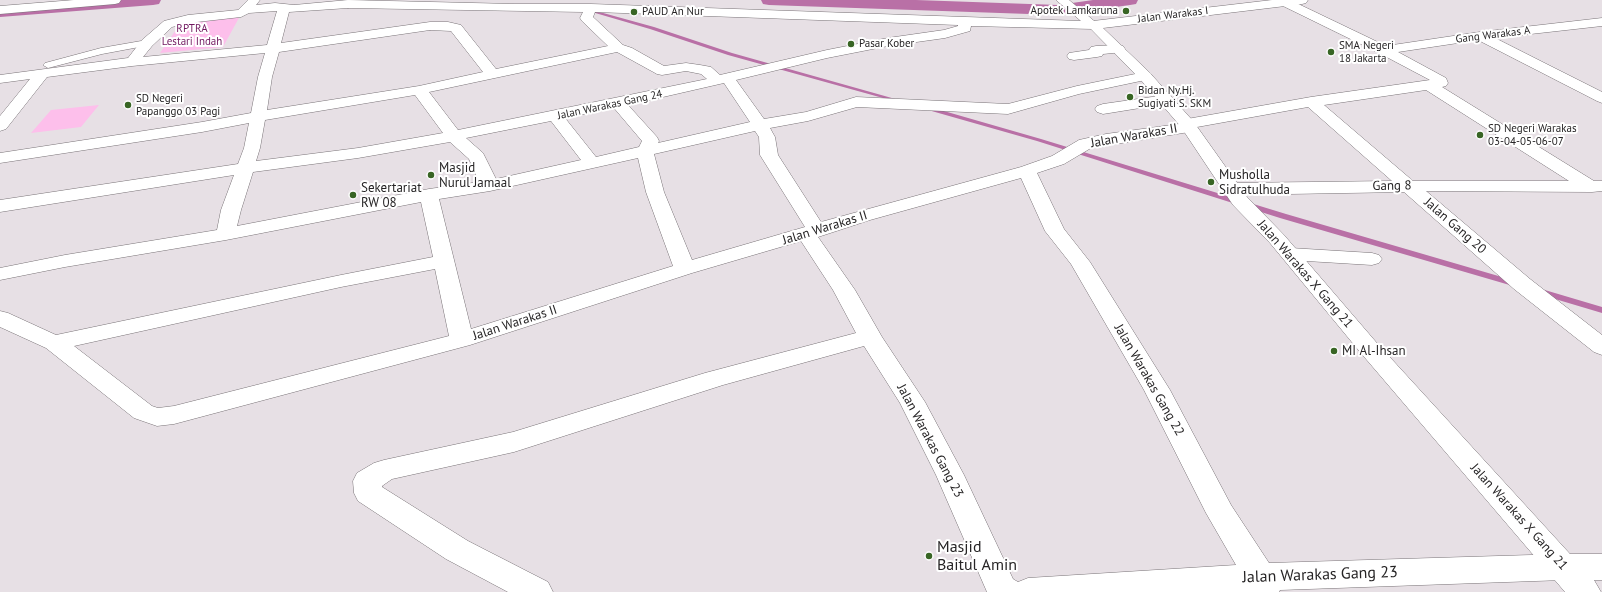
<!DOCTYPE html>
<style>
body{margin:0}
canvas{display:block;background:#e7e0e5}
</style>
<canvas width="1602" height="592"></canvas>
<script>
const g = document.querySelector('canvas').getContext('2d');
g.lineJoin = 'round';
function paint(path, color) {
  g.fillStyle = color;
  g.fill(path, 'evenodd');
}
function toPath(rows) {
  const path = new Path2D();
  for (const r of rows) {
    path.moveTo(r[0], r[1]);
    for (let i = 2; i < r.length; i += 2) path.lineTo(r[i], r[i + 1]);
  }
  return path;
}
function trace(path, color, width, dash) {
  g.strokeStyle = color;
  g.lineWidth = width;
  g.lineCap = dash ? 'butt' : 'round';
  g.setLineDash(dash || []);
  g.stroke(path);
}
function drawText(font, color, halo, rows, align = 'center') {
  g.font = font + ' "PT Sans",sans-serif';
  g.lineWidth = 4;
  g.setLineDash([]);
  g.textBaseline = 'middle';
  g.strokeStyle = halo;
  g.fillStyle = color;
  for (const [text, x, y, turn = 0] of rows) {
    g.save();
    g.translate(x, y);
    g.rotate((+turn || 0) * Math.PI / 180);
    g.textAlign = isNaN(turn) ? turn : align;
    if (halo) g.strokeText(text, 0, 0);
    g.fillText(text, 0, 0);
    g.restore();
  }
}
const green = toPath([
 [240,16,223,47,160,53,182,21],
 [99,105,81,127,31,133,51,110]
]);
const stream = toPath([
 [585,8,654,27,732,53,906,102,901,103,728,55,650,29,585,10,585,8],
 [923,105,1041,139,1286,214,1519,282,1520,284,1516,287,1513,286,1280,218,1037,141,921,108,920,107,923,105],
 [1538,288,1602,307,1602,313,1535,293,1534,291,1535,289,1538,288]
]);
const canal = toPath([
 [88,0,161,0,159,4,153,5,0,17,0,7,88,0],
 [761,0,916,0,1058,5,1093,0,1138,0,1136,4,1130,5,1058,15,769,5,763,4,761,0]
]);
const lane = toPath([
 [147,40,152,43,150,45,102,54,48,68,43,65,45,63,101,48,147,40]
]);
const street = toPath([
 [74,0,121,0,119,3,115,4,0,14,0,6,74,0],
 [248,0,260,0,256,5,275,3,294,5,348,0,514,4,591,4,1081,21,1056,0,1069,0,1099,25,1097,28,1093,29,971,26,970,31,945,38,888,46,827,58,736,80,764,119,806,112,856,97,1008,104,1077,86,1145,72,1150,73,1152,76,1150,79,1079,94,1008,114,857,107,808,121,770,128,775,137,778,155,821,222,1021,167,1052,156,1079,140,1106,134,1179,124,1181,121,1187,119,1311,97,1430,80,1379,53,1281,5,1279,2,1280,0,1290,0,1386,46,1480,32,1602,18,1602,26,1495,38,1602,92,1602,103,1597,101,1478,40,1398,52,1446,78,1448,83,1446,86,1442,87,1594,181,1602,181,1602,191,1592,192,1426,191,1530,279,1602,335,1602,355,1594,352,1514,289,1404,192,1231,195,1225,193,1222,189,1225,185,1231,183,1392,181,1308,107,1197,127,1195,130,1189,132,1091,148,1064,164,1037,173,1064,229,1090,262,1170,390,1231,505,1269,563,1564,554,1575,558,1580,567,1575,576,1564,580,1280,590,1279,592,987,592,936,475,900,403,864,346,723,385,514,452,392,479,382,486,382,487,468,541,548,582,553,592,508,592,446,559,358,501,354,493,353,481,357,473,374,463,384,460,513,432,705,373,856,333,833,290,801,241,692,273,470,345,174,424,157,426,134,418,46,348,0,327,0,311,8,313,56,335,341,275,433,257,421,202,226,240,65,267,0,280,0,268,65,255,217,230,221,210,234,175,0,212,0,200,238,164,244,148,249,123,202,132,0,163,0,153,202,122,251,113,258,77,265,53,132,66,47,77,6,129,0,131,0,116,30,79,0,83,0,75,128,58,142,40,164,21,188,15,238,10,248,0],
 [348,8,583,12,580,18,582,21,608,46,496,69,461,25,448,22,430,22,281,43,289,12,348,8],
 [277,11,267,45,143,57,152,46,172,27,188,23,241,17,249,13,277,11],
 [595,12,958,25,958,26,944,30,888,38,827,50,720,75,711,67,700,65,686,63,664,66,632,48,623,45,593,17,595,12],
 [430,30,451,31,483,72,419,86,267,110,272,77,279,52,430,30],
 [617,52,657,74,662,75,686,71,701,74,707,79,458,130,429,92,617,52],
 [724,83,750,122,658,143,659,141,657,137,628,105,724,83],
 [1426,90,1569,181,1413,181,1324,105,1426,90],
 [415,95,443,133,358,148,256,161,260,148,265,120,415,95],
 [614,108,642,141,639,147,596,157,565,118,614,108],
 [551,121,581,160,496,179,483,153,466,138,551,121],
 [755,131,759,137,760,155,805,227,692,260,664,192,654,154,755,131],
 [450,142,469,159,479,182,429,189,237,226,241,210,253,172,358,158,450,142],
 [638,158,646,192,673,266,471,329,439,199,490,191,638,158],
 [1021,178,1045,231,1071,264,1144,390,1206,513,1236,565,1028,578,1018,582,1013,579,964,475,925,402,882,337,855,290,818,237,870,220,1021,178],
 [435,269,449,336,174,406,158,408,152,406,74,346,341,287,435,269],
 [1118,45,1123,46,1125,49,1123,52,1103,54,1102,56,1097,57,1074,60,1069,59,1067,56,1069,53,1089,50,1091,47,1096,46,1118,45],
 [1166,95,1171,97,1174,100,1171,103,1103,114,1097,112,1095,109,1097,106,1103,104,1166,95],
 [1290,248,1372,253,1379,255,1382,259,1379,263,1372,265,1290,260,1283,258,1280,254,1283,250,1290,248]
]);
const secondary = toPath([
 [1272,0,1308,0,1306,3,1302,4,1103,28,1150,73,1193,121,1247,197,1284,235,1376,342,1570,554,1602,554,1602,580,1594,580,1601,592,1565,592,1360,352,1270,243,1233,205,1181,127,1140,79,1087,25,1089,22,1093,21,1272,0]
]);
const markers = [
 [1126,11,4,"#386524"],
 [634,12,4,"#386524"],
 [851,44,4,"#386524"],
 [1331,52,4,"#386524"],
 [1130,97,4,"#386524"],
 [128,105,4,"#386524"],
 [1480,135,4,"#386524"],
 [431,175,4,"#386524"],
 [1211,182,4,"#386524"],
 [353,195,4,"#386524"],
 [1334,351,4,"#386524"],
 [929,556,4,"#386524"]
];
const farPoinames = [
 ["Apotek Lamkaruna",1118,11,"right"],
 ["PAUD An Nur",642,12],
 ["Pasar Kober",859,44],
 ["SMA Negeri",1339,46],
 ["18 Jakarta",1339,59],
 ["Bidan Ny.Hj.",1138,91],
 ["Sugiyati S. SKM",1138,104],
 ["SD Negeri",136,99],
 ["Papanggo 03 Pagi",136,112],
 ["SD Negeri Warakas",1488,129],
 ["03-04-05-06-07",1488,142]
];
const farStreetnames = [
 ["Jalan Warakas I",1173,15,-7],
 ["Gang Warakas A",1493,35,-7],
 ["Jalan Warakas Gang 24",610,105,-12]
];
const farParknames = [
 ["RPTRA",192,29],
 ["Lestari Indah",192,42]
];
const streetNames = [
 ["Jalan Warakas II",1134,136,-10],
 ["Gang 8",1392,186,-1],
 ["Jalan Gang 20",1455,226,41],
 ["Jalan Warakas II",825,228,-17],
 ["Jalan Warakas X Gang 21",1305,274,49],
 ["Jalan Warakas II",515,323,-18],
 ["Jalan Warakas Gang 22",1149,380,60],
 ["Jalan Warakas Gang 23",930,441,62],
 ["Jalan Warakas X Gang 21",1519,517,48]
];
const poiNames = [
 ["Masjid",439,168],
 ["Nurul Jamaal",439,183],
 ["Musholla",1219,175],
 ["Sidratulhuda",1219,190],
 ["Sekertariat",361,188],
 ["RW 08",361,203],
 ["MI Al-Ihsan",1342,351]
];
const nearPoinames = [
 ["Masjid",937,547],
 ["Baitul Amin",937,565]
];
const nearStreetnames = [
 ["Jalan Warakas Gang 23",1320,575,-2]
];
paint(green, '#fdbfeb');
paint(stream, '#b970a6');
paint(canal, '#b970a6');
trace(lane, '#797377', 1);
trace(street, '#797377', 1);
trace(secondary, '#797377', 1);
paint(lane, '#fff');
paint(street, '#fff');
paint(secondary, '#fff');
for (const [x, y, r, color] of markers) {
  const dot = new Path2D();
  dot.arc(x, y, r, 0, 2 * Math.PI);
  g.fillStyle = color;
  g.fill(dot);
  trace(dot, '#fff', 1.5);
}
drawText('11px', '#262425', '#fff', farPoinames, 'left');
drawText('11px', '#262425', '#fff', farStreetnames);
drawText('11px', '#71185f', '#fff', farParknames);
drawText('13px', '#262425', '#fff', streetNames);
drawText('13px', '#262425', '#fff', poiNames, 'left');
drawText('16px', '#262425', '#fff', nearPoinames, 'left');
drawText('16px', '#262425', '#fff', nearStreetnames);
</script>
